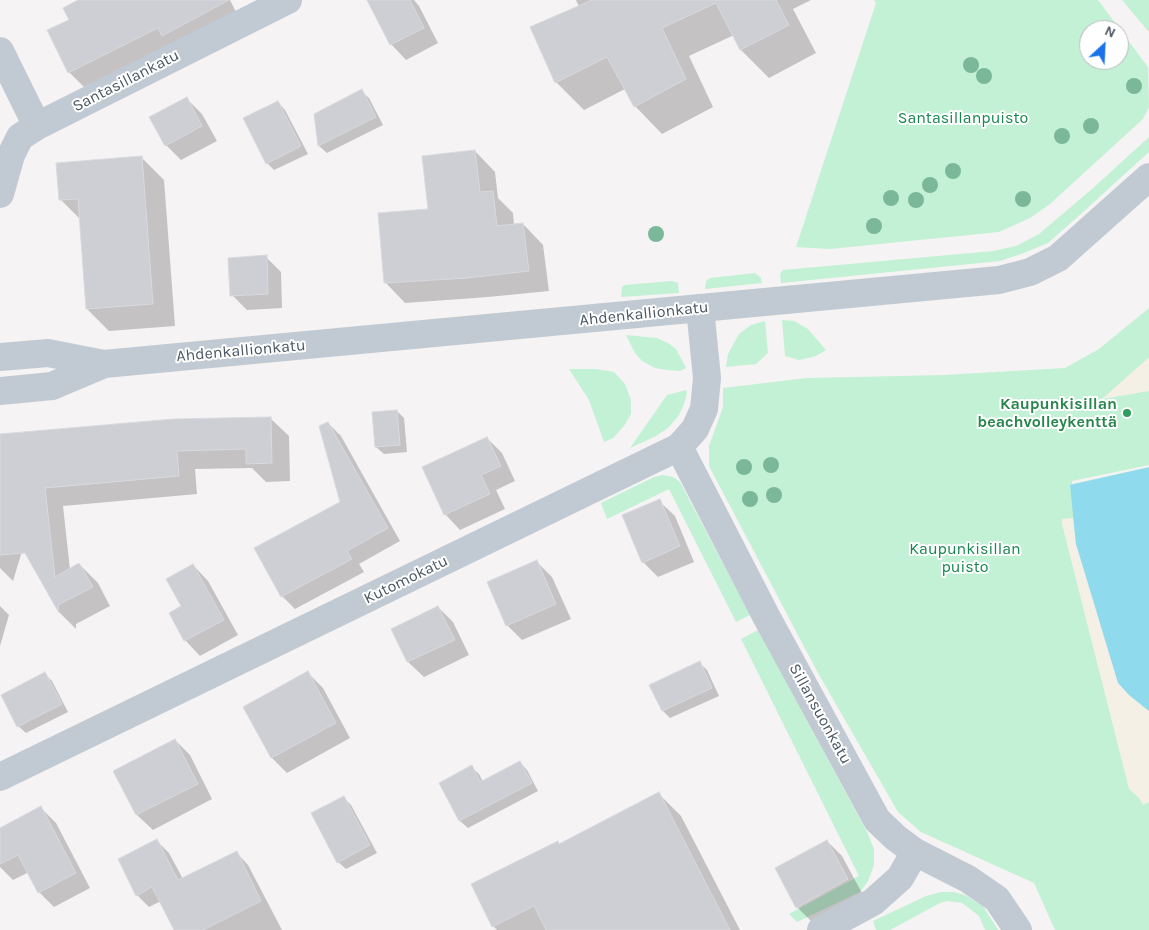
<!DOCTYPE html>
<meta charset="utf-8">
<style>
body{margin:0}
#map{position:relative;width:1149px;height:930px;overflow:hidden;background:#f5f3f3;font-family:Karla,sans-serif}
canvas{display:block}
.north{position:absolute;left:1079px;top:20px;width:50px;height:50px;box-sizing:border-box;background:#fff;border:1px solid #b7bbc0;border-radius:50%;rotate:25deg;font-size:14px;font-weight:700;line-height:20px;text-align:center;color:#4a5661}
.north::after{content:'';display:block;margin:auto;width:18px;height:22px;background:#1a73e8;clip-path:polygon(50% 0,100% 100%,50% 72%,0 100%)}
</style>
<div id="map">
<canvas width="1149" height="930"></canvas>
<div class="north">N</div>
</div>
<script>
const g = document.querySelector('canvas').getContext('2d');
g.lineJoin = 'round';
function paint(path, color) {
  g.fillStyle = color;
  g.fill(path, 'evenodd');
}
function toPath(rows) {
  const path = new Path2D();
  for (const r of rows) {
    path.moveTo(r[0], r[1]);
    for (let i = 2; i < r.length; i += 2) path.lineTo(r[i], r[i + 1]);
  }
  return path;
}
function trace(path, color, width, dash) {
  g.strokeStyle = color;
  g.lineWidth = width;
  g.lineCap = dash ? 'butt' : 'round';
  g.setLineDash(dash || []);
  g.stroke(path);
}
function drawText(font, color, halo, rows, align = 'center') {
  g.font = font + ' Karla,sans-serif';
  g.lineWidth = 4;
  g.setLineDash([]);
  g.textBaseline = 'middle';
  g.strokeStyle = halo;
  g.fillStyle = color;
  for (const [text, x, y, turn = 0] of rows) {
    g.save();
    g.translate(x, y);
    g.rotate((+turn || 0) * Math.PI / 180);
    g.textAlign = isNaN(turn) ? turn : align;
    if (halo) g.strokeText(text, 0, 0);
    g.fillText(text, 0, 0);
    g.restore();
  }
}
const green = toPath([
 [874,0,1098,0,1148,67,1149,107,1143,119,1050,204,1030,218,999,232,830,249,796,247,876,3],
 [1089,30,1119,30,1119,60,1089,60],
 [1122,0,1149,0,1149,32,1148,31],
 [1149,137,1149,152,1083,212,1048,243,1024,253,1000,261,781,283,780,274,783,270,993,251,1016,246,1039,234,1092,189],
 [755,273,761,278,762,283,705,289,706,281,710,278],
 [672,281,678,283,679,293,621,297,622,287,625,285],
 [1149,308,1149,930,1055,930,1034,883,921,832,898,812,818,673,709,466,709,446,723,407,723,388,807,378,944,375,1065,368,1099,349],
 [782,320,794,321,808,329,826,350,816,356,799,360,785,356],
 [765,321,768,353,756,364,726,367,728,354,739,334,751,325],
 [626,335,657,338,668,343,676,349,686,368,680,371,667,370,655,368,642,361,635,353],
 [569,369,596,369,614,372,625,384,631,400,631,414,624,426,613,438,604,442,589,400],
 [686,390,687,393,684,404,679,415,669,427,656,436,630,448,667,395],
 [663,475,673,477,680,482,750,615,736,622,669,489,607,519,601,503,654,477],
 [758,630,867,832,874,849,874,865,868,881,860,892,797,922,789,914,859,876,741,639],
 [941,892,954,892,965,895,983,906,998,930,985,930,979,916,962,903,948,901,940,903,890,930,876,930,873,921,926,896]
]);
const sand = toPath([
 [1149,358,1149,391,1102,399,1147,359],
 [1073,518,1076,544,1129,695,1149,711,1149,802,1143,805,1139,798,1129,789,1062,524,1062,519]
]);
const water = toPath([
 [1149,467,1149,711,1129,695,1118,683,1076,544,1070,485]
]);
const pier = toPath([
 [1149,465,1149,467,1072,484,1072,481]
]);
const shadow = toPath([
 [81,0,230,0,239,18,84,87,69,72,70,20],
 [385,0,414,0,419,6,438,43,406,60,391,44],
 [576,0,811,0,793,9,816,53,769,78,741,50,734,35,689,56,713,107,662,134,635,106,625,89,584,110,556,82,579,7],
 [361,91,369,98,383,125,327,153,319,146,315,115],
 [187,99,202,114,217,141,181,160,166,145],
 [278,102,285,110,308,154,274,170,267,163],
 [475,151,495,172,498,198,513,213,514,225,523,224,543,245,549,291,488,297,405,303,385,282,429,210],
 [142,158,164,180,175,326,109,331,87,309,81,220,60,199],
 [266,257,281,272,282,308,247,310,232,295],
 [397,411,404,418,407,452,384,454,376,447],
 [270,418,289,436,290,481,266,482,252,468,195,469,197,494,63,506,70,570,79,564,98,583,110,606,76,624,76,629,59,612,23,548,13,581,0,568,0,435],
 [328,423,341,436,400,541,359,564,364,572,295,609,282,596,342,503],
 [487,438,502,453,515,481,496,490,505,509,460,530,445,514],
 [659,501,675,516,694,562,658,577,643,562],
 [537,562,552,577,571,619,522,640,507,625],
 [193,565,208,581,238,635,200,656,185,640,170,613,183,607],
 [0,606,9,615,0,646],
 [438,607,453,622,469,655,424,677,408,662,393,629],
 [700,663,707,670,719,696,670,718,663,711,651,685],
 [308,673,323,688,350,738,287,773,272,758,244,707],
 [45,674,52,681,68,712,26,733,18,726],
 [175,740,190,755,212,799,153,830,137,815,115,771],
 [520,762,527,770,538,791,468,828,460,821,441,783,471,767,479,774,483,782],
 [659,794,681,816,740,930,497,930,493,926,560,845],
 [343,797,351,805,377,853,346,869,338,862],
 [41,808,56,823,90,888,54,907,39,892,29,872,13,880,0,867,0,829],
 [157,841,169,853,183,879,236,852,248,865,282,930,175,930,161,901,149,907,137,895],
 [827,841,842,856,863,895,812,922,797,907]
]);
const building = toPath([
 [78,0,229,0,162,36,158,28,68,73,47,30,69,20,63,8,78,0],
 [367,0,410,0,424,28,390,45,367,0],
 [592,0,776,0,789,25,740,50,716,3,662,28,686,79,634,107,607,57,555,83,530,27,592,0],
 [362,89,376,117,318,146,314,114,362,89],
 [187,97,202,126,165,146,149,117,187,97],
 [278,101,301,146,266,164,243,118,278,101],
 [475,150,480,192,493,191,497,226,523,223,529,271,467,278,384,283,378,213,428,209,422,156,475,150],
 [142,156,153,304,86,309,78,199,59,200,56,163,142,156],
 [267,255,268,294,230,296,228,258,267,255],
 [397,410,400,445,375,447,372,412,397,410],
 [271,417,272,463,246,464,246,449,177,451,179,476,45,488,55,577,79,563,93,587,58,605,59,613,25,553,0,555,0,434,174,419,271,417],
 [328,422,388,528,347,551,352,559,281,597,254,548,340,502,319,426,328,422],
 [487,437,501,466,481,475,490,494,444,515,422,467,487,437],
 [660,499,680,546,642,563,622,515,660,499],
 [537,560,556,604,506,626,487,582,537,560],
 [193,564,224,620,184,641,169,613,181,606,166,579,193,564],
 [438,606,455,640,407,662,391,629,438,606],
 [700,661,712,688,662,711,649,685,700,661],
 [308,671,336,723,271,758,243,707,308,671],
 [45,672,62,704,17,727,1,695,45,672],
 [175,739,198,784,136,815,113,771,175,739],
 [520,761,532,783,459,821,439,783,472,765,480,782,520,761],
 [659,792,730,930,546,930,534,906,492,927,471,884,558,841,559,844,659,792],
 [344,796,370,845,337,863,311,813,344,796],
 [41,806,76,873,38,893,18,855,0,864,0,828,41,806],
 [157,839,178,880,237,851,261,901,203,930,174,930,152,887,136,896,118,859,157,839],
 [827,840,848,879,796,908,775,868,827,840]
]);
const minor = toPath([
 [0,51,37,126],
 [0,194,11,155,20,137,37,126,288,0],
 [679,447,766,616,877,820,896,838,915,852,968,879,997,899,1018,930],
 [0,777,679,447,695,429,704,409,707,378,700,308],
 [821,930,873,902,900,878,915,852]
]);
const tertiary = toPath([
 [0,357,48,353,104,364,999,280,1030,272,1058,258,1149,177],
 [0,391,52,386,104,364]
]);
const trees = [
 [971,65],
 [984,76],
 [1134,86],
 [1091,126],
 [1062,136],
 [953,171],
 [930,185],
 [891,198],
 [1023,199],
 [916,200],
 [874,226],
 [656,234],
 [771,465],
 [744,467],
 [774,495],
 [750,499]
];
const markers = [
 [1127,413,5,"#2e9e5b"]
];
const streetNames = [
 ["Santasillankatu",126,81,-27],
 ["Ahdenkallionkatu",644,314,-6],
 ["Ahdenkallionkatu",241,351,-5],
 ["Kutomokatu",406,580,-26],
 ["Sillansuonkatu",820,714,61]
];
const parkNames = [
 ["Santasillanpuisto",963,118],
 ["Kaupunkisillan",965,549],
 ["puisto",965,567]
];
const leisureNames = [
 ["Kaupunkisillan",1117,404],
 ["beachvolleykenttä",1117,422]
];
paint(green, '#c3f1d5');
paint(sand, '#f5f0e5');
paint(water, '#90daee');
paint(pier, '#f5f3f3');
paint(shadow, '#0003');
paint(building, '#cdcfd5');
trace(building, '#d7d9de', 1);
trace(minor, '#c1cad2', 28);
trace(tertiary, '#c1cad2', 28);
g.fillStyle = '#7bb799';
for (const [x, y] of trees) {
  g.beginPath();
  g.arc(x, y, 8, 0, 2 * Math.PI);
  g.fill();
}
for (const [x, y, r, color] of markers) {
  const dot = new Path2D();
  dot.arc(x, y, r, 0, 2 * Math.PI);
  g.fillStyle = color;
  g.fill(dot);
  trace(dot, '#fff', 2);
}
drawText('16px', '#4a5661', '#fff', streetNames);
drawText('16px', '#17864f', '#fff', parkNames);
drawText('bold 16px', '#27864d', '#fff', leisureNames, 'right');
</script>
